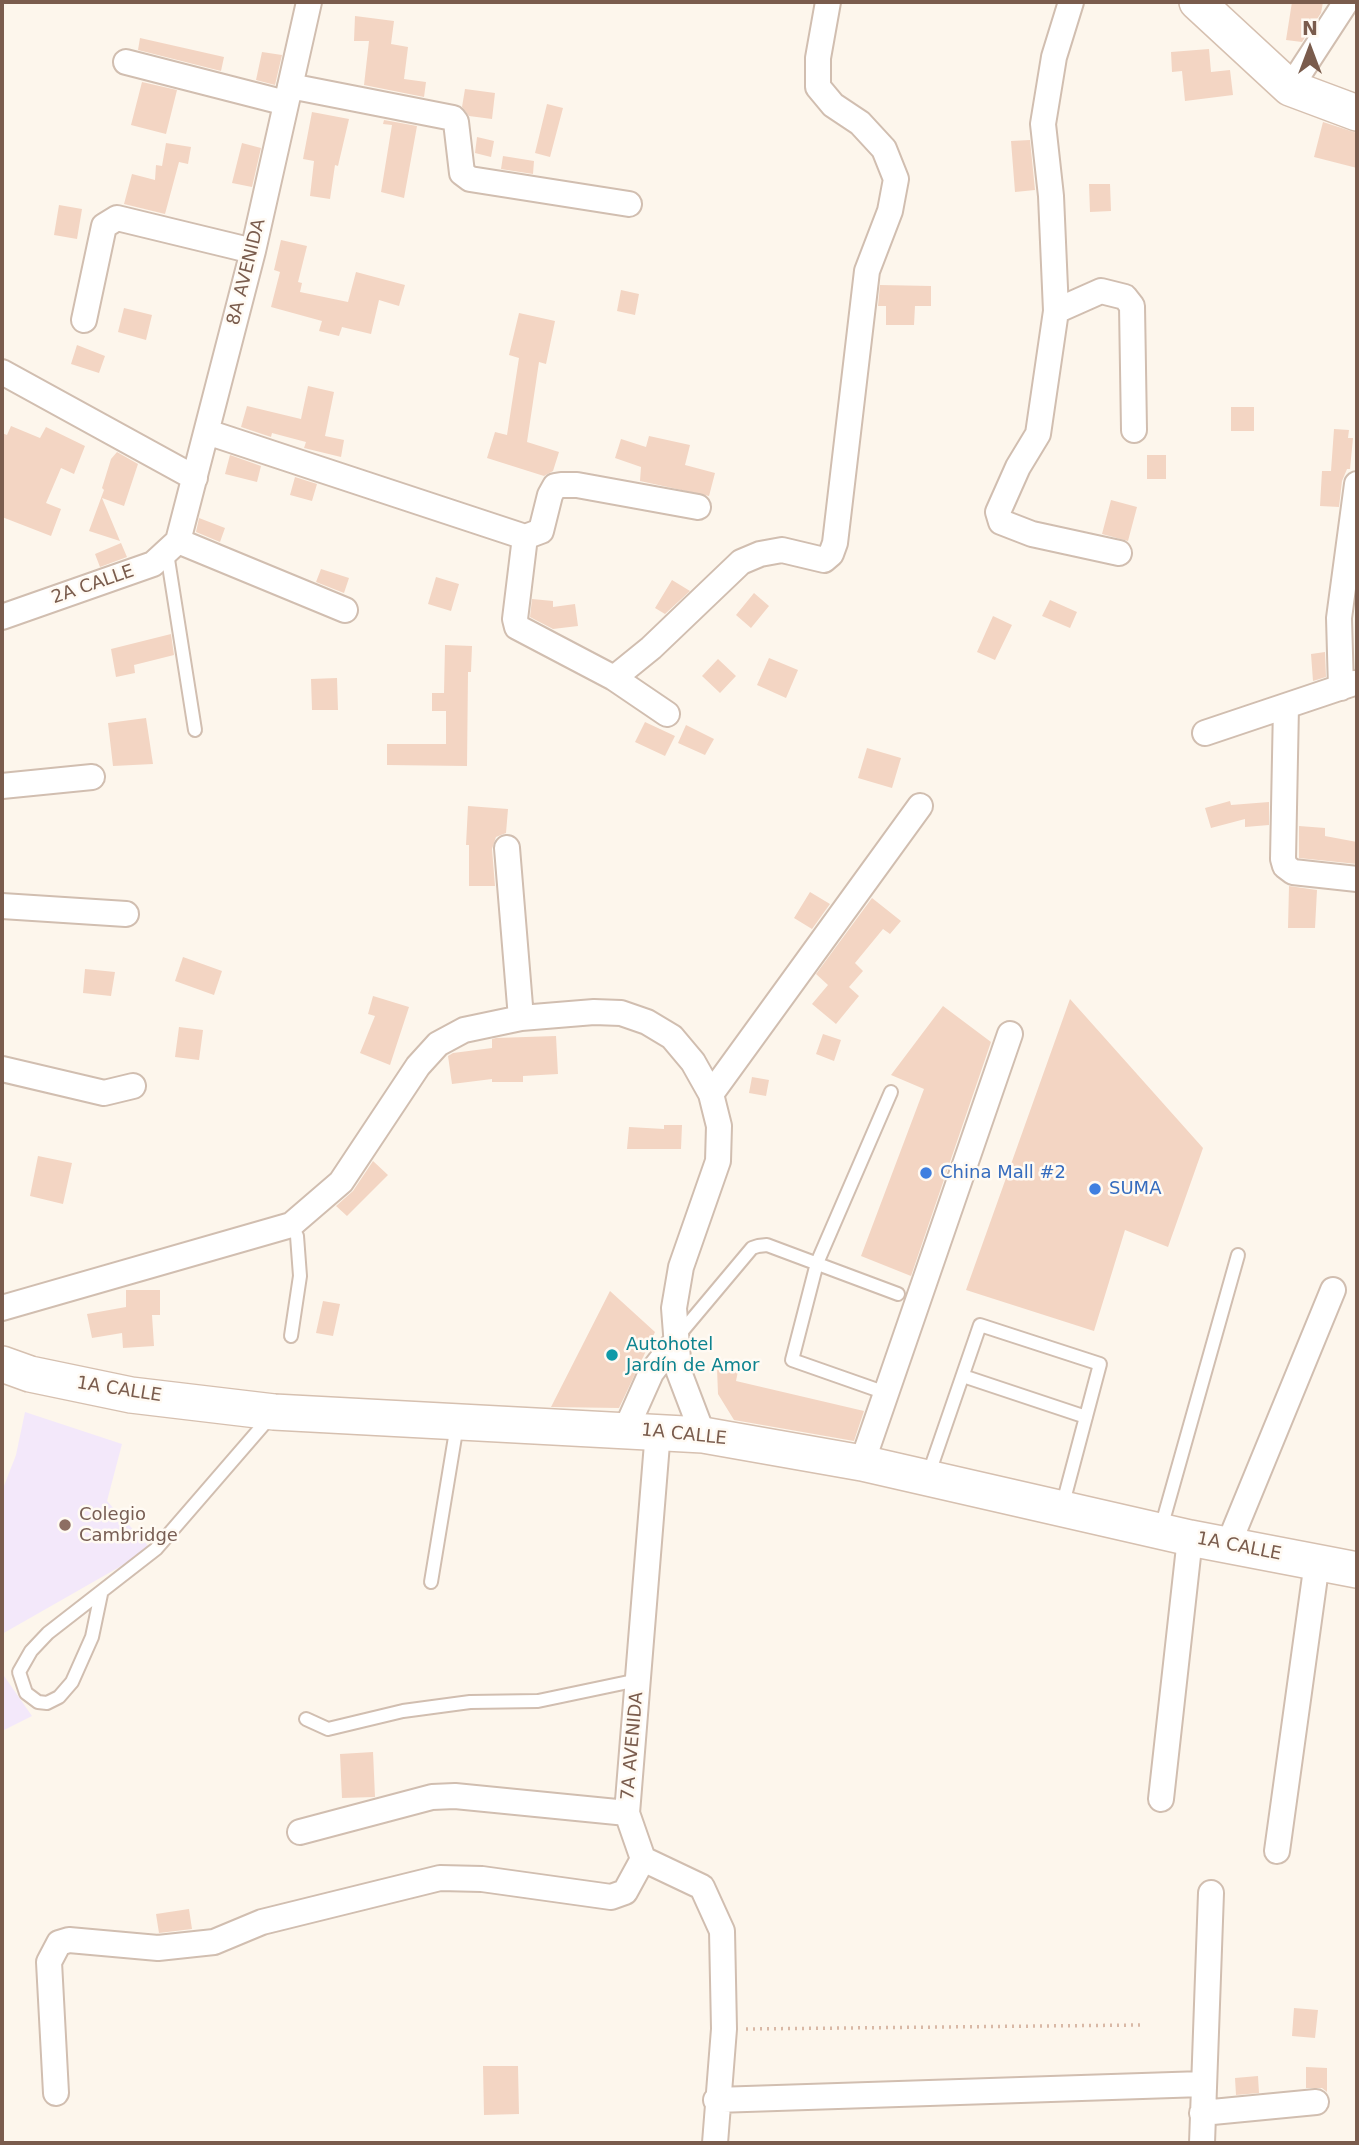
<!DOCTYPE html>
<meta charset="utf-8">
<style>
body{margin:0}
#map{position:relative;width:1359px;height:2145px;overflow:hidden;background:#fdf6ec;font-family:"DejaVu Sans",sans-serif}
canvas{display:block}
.frame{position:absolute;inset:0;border:4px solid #7a5c4d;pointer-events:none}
.north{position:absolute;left:1275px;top:14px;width:70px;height:70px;-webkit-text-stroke:5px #fffaf3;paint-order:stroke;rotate:0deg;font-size:19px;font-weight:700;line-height:28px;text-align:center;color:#7a5c4d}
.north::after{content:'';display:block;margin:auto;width:24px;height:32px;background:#7a5c4d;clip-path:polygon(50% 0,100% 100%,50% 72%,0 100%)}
</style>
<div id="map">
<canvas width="1359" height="2145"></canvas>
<div class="frame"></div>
<div class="north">N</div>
</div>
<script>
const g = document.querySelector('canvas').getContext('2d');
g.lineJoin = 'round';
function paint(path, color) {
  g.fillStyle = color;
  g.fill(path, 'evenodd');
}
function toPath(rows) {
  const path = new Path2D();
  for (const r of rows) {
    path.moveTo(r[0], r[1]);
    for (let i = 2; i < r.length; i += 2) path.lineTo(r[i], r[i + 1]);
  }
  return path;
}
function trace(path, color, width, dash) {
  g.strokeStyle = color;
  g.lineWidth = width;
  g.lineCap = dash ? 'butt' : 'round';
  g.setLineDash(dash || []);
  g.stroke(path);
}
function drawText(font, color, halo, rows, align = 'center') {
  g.font = font + ' "DejaVu Sans",sans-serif';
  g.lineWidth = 5;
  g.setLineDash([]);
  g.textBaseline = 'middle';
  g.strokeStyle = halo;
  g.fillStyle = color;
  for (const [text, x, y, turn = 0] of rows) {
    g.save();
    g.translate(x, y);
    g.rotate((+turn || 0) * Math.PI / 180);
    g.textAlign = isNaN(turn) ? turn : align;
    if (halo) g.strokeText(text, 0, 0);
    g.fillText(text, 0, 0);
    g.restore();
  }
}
const education = toPath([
 [25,1412,122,1444,107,1501,151,1549,2,1634,2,1491,16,1455],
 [2,1673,32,1716,2,1731]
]);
const building = toPath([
 [1292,2,1323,2,1321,13,1302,42,1286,40],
 [355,16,394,21,391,44,408,47,404,79,426,82,424,97,364,85,369,41,354,41],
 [140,38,224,57,221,71,138,50],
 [1209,49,1211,72,1230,70,1233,95,1185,101,1182,71,1172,72,1171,52],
 [262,52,282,55,275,85,256,80],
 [142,82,177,90,166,134,131,125],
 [465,89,495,93,492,119,469,116,462,107],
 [547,104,563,108,550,157,535,153],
 [312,112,349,119,338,166,335,165,330,199,310,196,314,161,303,159],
 [384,120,417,126,404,198,381,192,392,125,383,124],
 [1323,122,1357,133,1357,168,1314,157],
 [477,137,494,141,491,157,475,153],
 [1030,140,1035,190,1015,192,1011,141],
 [166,143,191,147,188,164,179,162,165,214,124,204,132,174,155,180,156,165,162,166],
 [242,143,261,148,252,187,232,183],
 [503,156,534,161,533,174,501,169],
 [1089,184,1110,184,1111,211,1090,212],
 [59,205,82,209,77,239,54,235],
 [281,240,307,246,298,282,302,283,300,292,348,302,356,272,405,285,399,306,379,300,371,334,342,327,339,336,319,331,322,321,271,307,280,272,274,270],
 [880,285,931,286,931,306,915,306,914,325,886,325,886,306,878,306],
 [621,290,639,294,635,315,617,311],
 [124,308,152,315,146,340,118,332],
 [519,313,555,321,546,364,539,362,527,442,559,452,553,471,544,476,487,458,495,432,507,435,519,358,509,355],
 [77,345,105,356,99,373,71,364],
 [308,386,334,392,325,436,344,440,341,457,304,448,306,442,272,433,271,437,241,427,247,406,301,419],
 [1231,407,1254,407,1254,431,1231,431],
 [11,426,40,438,46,427,85,446,74,474,61,468,46,503,61,509,51,536,2,517,2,433,7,435],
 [1334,429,1349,430,1348,438,1353,438,1350,469,1347,469,1342,481,1339,507,1320,506,1322,471,1331,471],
 [649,436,690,445,685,465,715,473,709,496,640,481,641,467,615,458,621,439,646,447],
 [117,452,138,464,124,506,102,498,120,541,89,531,104,490,102,488,111,459],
 [230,455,261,466,257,482,225,474],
 [1147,455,1166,455,1166,479,1147,479],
 [295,477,317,484,312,501,290,495],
 [1111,500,1137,507,1128,541,1102,534],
 [199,518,225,528,220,542,196,532],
 [121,543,127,557,100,567,95,554],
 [321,569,349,578,344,593,316,582],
 [436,577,459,584,451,611,428,604],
 [672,580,690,591,665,614,655,608],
 [754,593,769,606,751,628,736,615],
 [532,599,553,601,553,607,575,604,578,626,553,629,530,617],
 [1050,600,1077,612,1070,628,1042,616],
 [993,616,1012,625,995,660,977,652],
 [171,634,174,655,134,665,135,673,116,677,111,649],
 [445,645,472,646,471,672,468,672,467,766,387,765,387,744,446,744,446,711,432,711,432,693,444,693],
 [1325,652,1326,677,1313,681,1311,654],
 [769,658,798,670,786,698,757,685],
 [718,659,736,676,720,693,702,676],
 [337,678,338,710,312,710,311,679],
 [146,718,153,764,113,766,108,723],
 [645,722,675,736,665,756,635,742],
 [686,725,714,739,705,755,678,743],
 [867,748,901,758,892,788,858,778],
 [1230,801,1231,805,1269,802,1269,825,1245,827,1245,819,1211,828,1205,808],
 [468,806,508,809,506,833,496,837,492,849,495,886,469,886,469,845,466,845],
 [1299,826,1325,828,1325,836,1357,842,1357,864,1299,858],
 [1289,886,1317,890,1315,928,1288,928],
 [810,892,830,904,812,929,794,918],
 [872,898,901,921,890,934,883,929,855,963,863,971,849,987,859,996,836,1024,812,1004,828,985,816,974],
 [183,957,222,971,214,995,175,981],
 [85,969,115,972,111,996,83,993],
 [373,996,409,1007,390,1065,360,1053,375,1016,368,1014],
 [1070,999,1203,1148,1168,1247,1125,1230,1094,1331,966,1290],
 [943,1006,991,1042,911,1276,861,1256,924,1089,891,1075],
 [179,1027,203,1030,199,1060,175,1057],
 [823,1034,841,1040,834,1061,816,1054],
 [556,1036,558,1074,523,1076,523,1082,492,1082,492,1079,452,1084,448,1056,453,1053,492,1048,492,1039,496,1038],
 [752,1077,769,1080,766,1096,749,1093],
 [664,1125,682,1125,681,1149,627,1149,629,1127,664,1129],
 [38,1156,72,1163,63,1204,30,1196],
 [373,1161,388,1175,347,1216,336,1206,353,1191],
 [126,1290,160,1290,160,1315,152,1315,154,1346,123,1348,122,1333,92,1338,87,1314,126,1307],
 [610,1291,655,1332,619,1408,551,1407],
 [323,1301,340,1304,333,1336,316,1333],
 [717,1368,738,1371,736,1381,864,1411,854,1441,734,1420,718,1394],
 [373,1752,375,1797,342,1798,340,1754],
 [189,1909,192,1929,159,1933,156,1914],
 [1294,2008,1318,2010,1315,2038,1292,2036],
 [483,2066,518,2066,519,2114,484,2115],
 [1306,2067,1327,2068,1327,2092,1322,2088,1306,2088],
 [1258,2076,1259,2093,1236,2095,1235,2078]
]);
const path = toPath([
 [746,2029,1140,2025]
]);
const lane = toPath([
 [167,553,195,730],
 [679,1335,752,1248,758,1246,767,1245,898,1294],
 [291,1336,300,1276,297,1236,291,1225],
 [963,1376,1086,1417],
 [886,1393,792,1360,817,1263,891,1092],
 [928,1476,980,1325,1100,1364,1062,1507],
 [1161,1528,1238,1255],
 [431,1582,457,1425],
 [101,1594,92,1637,72,1682,59,1697,47,1703,38,1702,26,1693,19,1672,31,1651,48,1633,156,1549,271,1416],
 [306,1719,328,1729,403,1711,470,1702,538,1701,638,1680]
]);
const street = toPath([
 [126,62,286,103],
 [290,86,453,118,456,122,462,173,470,179,629,204],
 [1290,88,1346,2],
 [1056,311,1051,196,1043,124,1054,57,1071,2],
 [84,320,104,226,117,218,253,251],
 [2,372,195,478],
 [207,432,525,537,541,531,550,495,555,486,561,485,577,485,698,507],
 [525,537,515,619,517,627,614,678,667,714],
 [178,541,345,610],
 [1119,553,1032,534,1001,522,998,512,1018,467,1038,434,1056,311,1101,291,1125,297,1132,306,1134,430],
 [2,617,153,564,178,541,253,251,309,2],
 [614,678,651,648,741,562,760,554,782,550,824,560,831,554,835,543,867,271,890,211,896,179,884,149,860,123,833,105,818,87,818,58,828,2],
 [1341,688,1339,618,1357,484],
 [1286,706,1283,859,1285,866,1293,872,1357,879],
 [1205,733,1354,683],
 [2,786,92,777],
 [507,848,521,1018],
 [2,906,126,914],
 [2,1069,104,1093,133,1086],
 [711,1094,920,806],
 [2,1308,291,1225,341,1182,418,1066,438,1044,464,1030,521,1018,594,1012,621,1013,647,1022,672,1037,693,1062,711,1094,719,1126,718,1161,681,1267,674,1308,679,1372,703,1435],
 [626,1429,651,1373,675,1342],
 [658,1431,627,1813,643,1859,702,1887,722,1931,724,2029,715,2143],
 [862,1463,1010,1034],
 [1229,1543,1333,1290],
 [1161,1799,1190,1538],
 [300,1832,432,1797,455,1796,627,1813],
 [1277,1851,1317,1562],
 [56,2093,49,1962,59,1943,69,1940,158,1948,214,1942,262,1922,440,1878,482,1879,611,1897,625,1892,643,1859],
 [716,2100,1203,2084],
 [1202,2113,1316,2102],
 [1202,2143,1211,1893]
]);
const secondary = toPath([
 [1197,2,1290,88,1357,113],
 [2,1364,30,1374,131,1395,274,1412,703,1435,862,1463,1190,1538,1357,1570]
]);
const markers = [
 [926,1173,7,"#3f7fe0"],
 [1095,1189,7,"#3f7fe0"],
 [612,1355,7,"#0f9aa8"],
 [65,1525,7,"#8d6e63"]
];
const streetNames = [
 ["8A AVENIDA",247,272,-76],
 ["2A CALLE",93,585,-19],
 ["1A CALLE",119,1390,9],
 ["1A CALLE",684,1435,6],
 ["1A CALLE",1239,1547,11],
 ["7A AVENIDA",633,1746,-85]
];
const shopNames = [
 ["China Mall #2",940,1173],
 ["SUMA",1109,1189]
];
const cultureNames = [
 ["Autohotel",626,1345],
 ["Jardín de Amor",626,1366]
];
const educationNames = [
 ["Colegio",79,1515],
 ["Cambridge",79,1536]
];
paint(education, '#f3e8fa');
paint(building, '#f3d5c3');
trace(lane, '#d1beb0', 16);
trace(street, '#d1beb0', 28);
trace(secondary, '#d6c0b0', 38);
trace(path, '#d9b8a5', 3.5, [2, 5]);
trace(lane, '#fff', 12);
trace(street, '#fff', 24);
trace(secondary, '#fff', 35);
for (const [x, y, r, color] of markers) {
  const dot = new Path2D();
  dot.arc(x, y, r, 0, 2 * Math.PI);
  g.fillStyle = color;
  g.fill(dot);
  trace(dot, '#fffaf3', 2.5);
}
drawText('18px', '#7a5c4d', '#fffaf3', streetNames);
drawText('18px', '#366cbe', '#fffaf3', shopNames, 'left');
drawText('18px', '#0d838f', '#fffaf3', cultureNames, 'left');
drawText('18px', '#785e54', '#fffaf3', educationNames, 'left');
</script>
